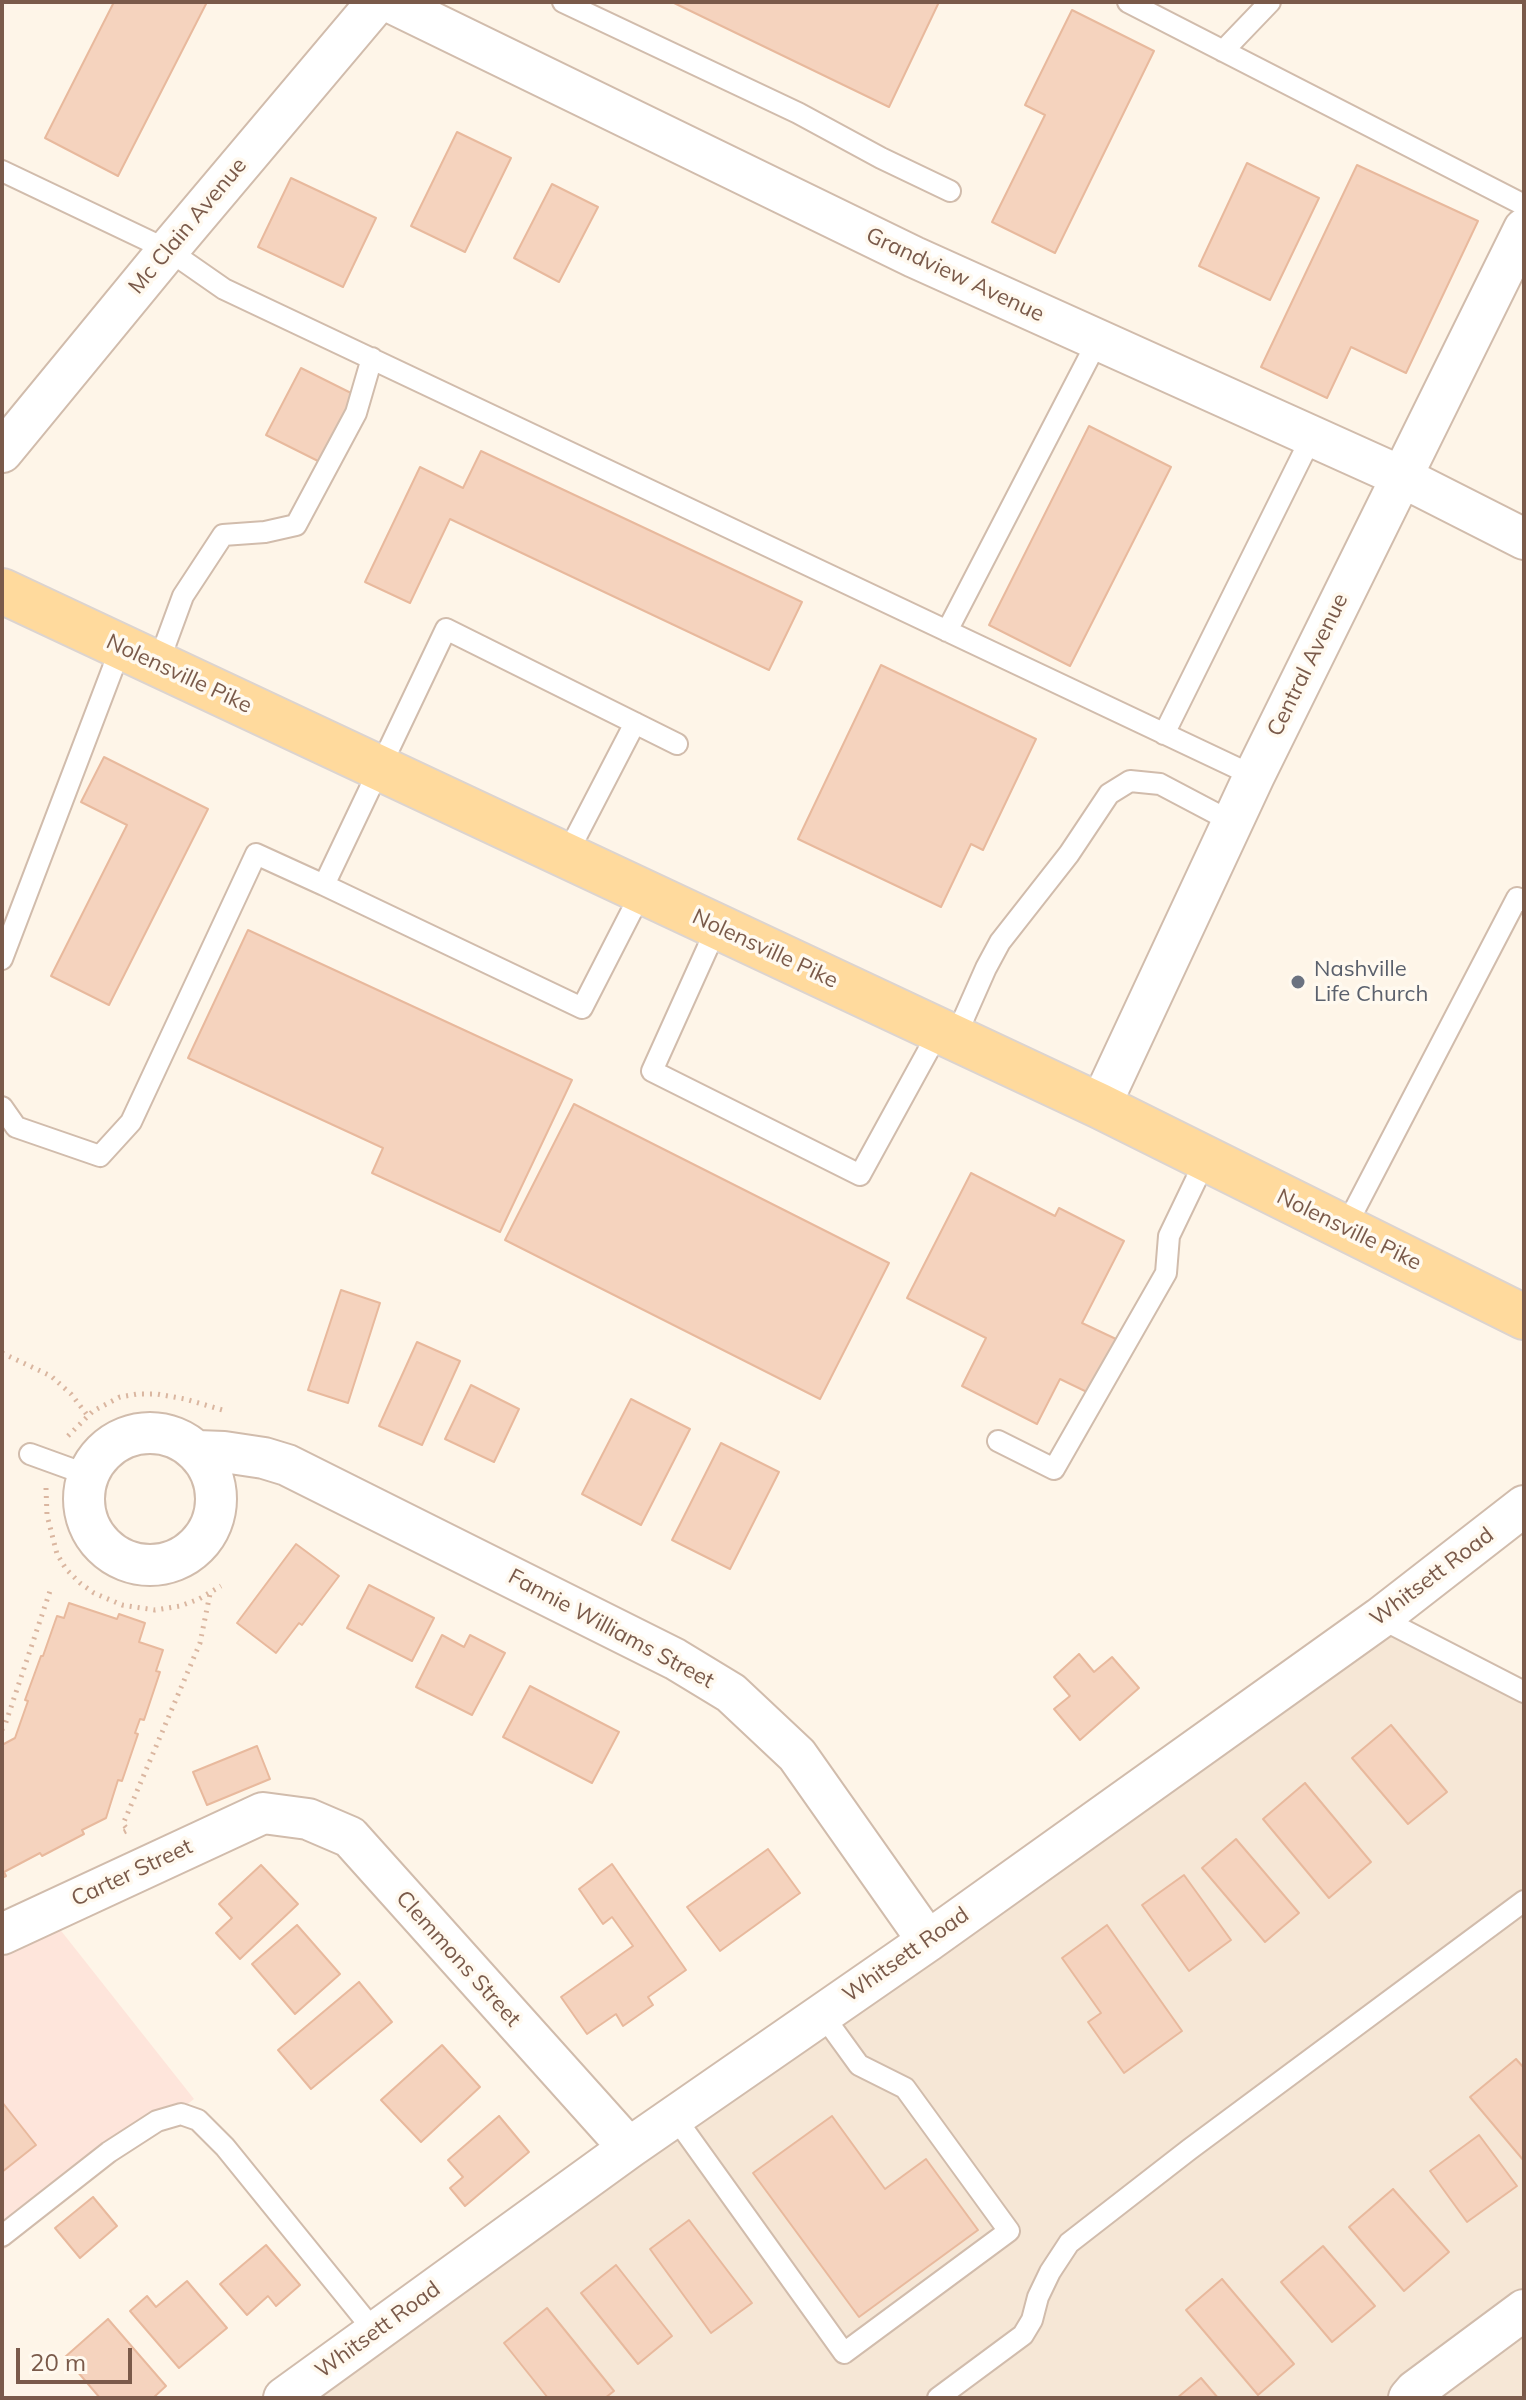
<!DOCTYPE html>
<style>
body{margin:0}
#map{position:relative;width:1526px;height:2400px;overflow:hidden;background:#fef5e8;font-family:Mulish,sans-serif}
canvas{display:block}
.frame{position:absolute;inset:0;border:4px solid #7a5a4a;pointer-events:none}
.scale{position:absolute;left:16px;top:2348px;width:116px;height:36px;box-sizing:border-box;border:4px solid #7a5a4a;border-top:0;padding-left:10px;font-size:24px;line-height:28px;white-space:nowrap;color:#7a5a4a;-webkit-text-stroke:6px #fff9ef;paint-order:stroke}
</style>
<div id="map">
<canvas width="1526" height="2400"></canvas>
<div class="frame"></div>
<div class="scale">20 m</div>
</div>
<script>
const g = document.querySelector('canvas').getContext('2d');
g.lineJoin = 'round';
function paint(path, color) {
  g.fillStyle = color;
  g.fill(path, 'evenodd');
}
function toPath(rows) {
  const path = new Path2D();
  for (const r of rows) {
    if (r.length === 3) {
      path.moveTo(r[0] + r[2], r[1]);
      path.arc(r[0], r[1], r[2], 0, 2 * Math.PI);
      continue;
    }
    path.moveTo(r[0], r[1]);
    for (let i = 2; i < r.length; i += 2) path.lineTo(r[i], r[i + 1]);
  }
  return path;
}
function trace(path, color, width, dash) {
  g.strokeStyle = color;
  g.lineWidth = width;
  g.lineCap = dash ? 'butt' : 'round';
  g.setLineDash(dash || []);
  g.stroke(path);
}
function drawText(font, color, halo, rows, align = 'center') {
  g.font = font + ' Mulish,sans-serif';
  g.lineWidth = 7;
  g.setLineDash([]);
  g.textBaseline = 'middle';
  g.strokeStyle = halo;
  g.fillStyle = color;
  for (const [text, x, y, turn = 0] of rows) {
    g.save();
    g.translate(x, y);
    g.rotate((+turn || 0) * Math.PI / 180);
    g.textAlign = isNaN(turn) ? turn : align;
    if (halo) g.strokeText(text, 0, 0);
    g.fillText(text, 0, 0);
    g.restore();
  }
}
const residential = toPath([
 [1380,1618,1524,1692,1524,2398,284,2398]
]);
const commercial = toPath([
 [47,1913,194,2099,2,2251,2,1934]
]);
const building = toPath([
 [114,2,207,2,118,176,45,138,114,2],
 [672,2,939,2,889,107,672,2],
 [1072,10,1154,51,1055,253,992,222,1045,115,1025,105,1072,10],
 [457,132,511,158,465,252,411,226,457,132],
 [1247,163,1319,198,1270,300,1199,266,1247,163],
 [1357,165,1478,221,1406,373,1351,347,1327,398,1261,367,1357,165],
 [291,178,376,218,343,287,258,247,291,178],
 [552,184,598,207,559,282,514,258,552,184],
 [301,368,355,395,320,462,266,435,301,368],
 [1089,426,1171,467,1070,666,989,625,1089,426],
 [481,451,802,602,769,670,450,519,410,603,365,582,420,467,463,488,481,451],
 [881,665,1036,739,983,850,971,844,941,907,798,839,881,665],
 [104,757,208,809,109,1005,51,976,127,825,81,802,104,757],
 [248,930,572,1080,500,1232,372,1173,383,1148,188,1058,248,930],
 [574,1104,889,1263,820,1399,505,1240,574,1104],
 [971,1173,1055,1216,1059,1208,1124,1241,1082,1323,1116,1339,1089,1393,1060,1379,1037,1424,962,1386,986,1338,907,1298,971,1173],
 [341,1290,380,1303,348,1403,308,1390,341,1290],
 [417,1342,460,1361,422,1445,379,1426,417,1342],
 [471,1385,519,1409,494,1462,445,1439,471,1385],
 [631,1399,690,1429,641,1525,582,1494,631,1399],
 [721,1443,779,1472,730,1569,672,1540,721,1443],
 [296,1544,339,1576,302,1625,299,1623,276,1653,237,1623,296,1544],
 [369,1585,434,1618,412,1661,347,1628,369,1585],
 [69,1603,117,1619,119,1614,145,1623,139,1642,163,1650,156,1671,160,1672,144,1720,140,1719,135,1733,138,1734,122,1781,118,1780,106,1818,82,1830,84,1834,42,1856,40,1853,4,1872,6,1876,2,1878,2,1745,15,1738,28,1701,25,1700,41,1656,43,1656,57,1616,64,1618,69,1603],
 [442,1635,464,1647,470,1635,505,1653,472,1715,416,1687,442,1635],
 [1079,1654,1094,1672,1112,1657,1139,1688,1080,1740,1054,1709,1070,1696,1054,1677,1079,1654],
 [530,1686,619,1732,592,1783,503,1737,530,1686],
 [1391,1725,1447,1792,1408,1824,1352,1758,1391,1725],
 [257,1746,270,1779,207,1805,193,1772,257,1746],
 [1305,1783,1371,1862,1329,1898,1263,1819,1305,1783],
 [1236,1839,1299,1913,1265,1942,1202,1868,1236,1839],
 [768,1849,800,1893,720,1951,687,1907,768,1849],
 [612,1864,686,1970,648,1997,653,2005,623,2026,616,2014,587,2034,561,1997,633,1946,612,1917,603,1924,579,1889,612,1864],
 [261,1865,298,1904,240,1959,216,1933,232,1918,219,1904,261,1865],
 [1184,1875,1231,1940,1189,1971,1142,1905,1184,1875],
 [297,1925,340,1974,295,2014,252,1964,297,1925],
 [1107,1925,1182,2031,1124,2073,1088,2022,1101,2013,1062,1958,1107,1925],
 [359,1982,392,2022,311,2089,278,2050,359,1982],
 [442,2045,480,2087,421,2142,381,2100,442,2045],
 [1516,2059,1524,2068,1524,2161,1470,2097,1516,2059],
 [2,2102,36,2145,2,2172,2,2102],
 [499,2116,529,2152,465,2206,450,2188,463,2177,448,2160,499,2116],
 [832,2116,885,2189,926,2159,978,2230,859,2317,753,2173,832,2116],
 [1479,2135,1517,2186,1467,2222,1430,2171,1479,2135],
 [1393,2189,1449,2252,1404,2291,1349,2227,1393,2189],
 [93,2197,117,2226,80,2258,55,2228,93,2197],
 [689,2220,752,2303,711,2333,650,2249,689,2220],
 [266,2245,300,2285,276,2306,268,2296,247,2315,220,2284,266,2245],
 [1323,2246,1375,2306,1332,2342,1281,2282,1323,2246],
 [616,2265,672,2336,638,2364,581,2293,616,2265],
 [1222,2279,1294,2364,1258,2395,1186,2310,1222,2279],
 [187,2281,227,2328,179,2368,130,2311,147,2296,156,2307,187,2281],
 [547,2308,614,2391,605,2398,548,2398,504,2343,547,2308],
 [108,2319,166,2386,153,2398,100,2398,65,2357,108,2319],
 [1201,2378,1218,2398,1177,2398,1201,2378]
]);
const path = toPath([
 [2,1353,51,1376,71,1394,88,1416],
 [68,1436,93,1411,120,1397,137,1394,157,1394,185,1399,226,1411],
 [46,1488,47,1515,57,1554,66,1569,80,1583,94,1593,122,1605,155,1610,180,1606,199,1599,221,1586],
 [2,1729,4,1728,50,1591],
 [124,1832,128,1830,123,1824,200,1643,210,1594]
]);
const lane = toPath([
 [563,2,798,113,881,158,950,191],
 [1128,2,1524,205],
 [1223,51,1270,2],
 [2,171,168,250,224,289,1254,776],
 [947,631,1098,340],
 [158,664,183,596,223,535,265,532,296,525,356,413,372,358],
 [1164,734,1312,436],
 [566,856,635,723],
 [324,885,582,1008,642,891],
 [717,927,652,1071,860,1175,939,1031],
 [2,959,121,647],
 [955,1038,986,968,1000,942,1069,854,1109,794,1130,781,1160,784,1232,822],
 [2,1107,16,1127,100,1156,131,1122,256,854,324,885,446,629,677,744],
 [1345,1228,1517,898,1524,901],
 [998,1441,1054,1469,1166,1273,1169,1236,1206,1159],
 [30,1454,88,1475],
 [1380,1618,1524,1692],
 [674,2116,844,2353,1009,2231,905,2088,859,2065,822,2014],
 [2,2236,109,2152,157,2121,181,2114,198,2120,225,2147,375,2332],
 [938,2398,1023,2335,1032,2320,1038,2297,1050,2272,1069,2243,1190,2149,1524,1901]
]);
const street = toPath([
 [390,2,914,257,1400,476,1524,539],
 [2,452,168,250,377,2],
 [1100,1106,1254,776,1524,229],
 [150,1499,66],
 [197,1451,224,1452,264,1458,287,1465,675,1659,731,1693,797,1755,928,1941],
 [2,1934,263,1813,308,1819,350,1837,629,2148],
 [284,2398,629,2148,928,1941,1380,1618,1524,1506],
 [1409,2398,1415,2391,1524,2310]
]);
const primary = toPath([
 [2,591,1100,1106,1524,1317]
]);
const markers = [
 [1298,982,8,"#6b7280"]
];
const streetNames = [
 ["Mc Clain Avenue",188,226,-50],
 ["Grandview Avenue",955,275,25],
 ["Central Avenue",1308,665,-64],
 ["Nolensville Pike",179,674,25],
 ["Nolensville Pike",765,949,25],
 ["Nolensville Pike",1349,1230,26],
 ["Whitsett Road",1432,1577,-37],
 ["Fannie Williams Street",611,1629,28],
 ["Carter Street",132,1873,-25],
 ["Whitsett Road",906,1955,-35],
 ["Clemmons Street",458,1959,48],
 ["Whitsett Road",378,2330,-36]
];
const worshipNames = [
 ["Nashville",1314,969],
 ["Life Church",1314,994]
];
paint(residential, '#f6e7d6');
paint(commercial, '#fee5db');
paint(building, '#f5d3be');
trace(building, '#e8b99d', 2);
trace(lane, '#d1bcac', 24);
trace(street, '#d1bcac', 44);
trace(primary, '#dcd4d0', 48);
trace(path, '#dab6a0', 5, [2, 6]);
trace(lane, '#fff', 20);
trace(street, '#fff', 40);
trace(primary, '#ffda9d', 44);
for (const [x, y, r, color] of markers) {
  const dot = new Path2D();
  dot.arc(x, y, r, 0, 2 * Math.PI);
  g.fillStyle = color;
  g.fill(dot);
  trace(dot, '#fff9ef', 3);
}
drawText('22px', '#7a5a4a', '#fff9ef', streetNames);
drawText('22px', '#5b616d', '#fff9ef', worshipNames, 'left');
</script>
